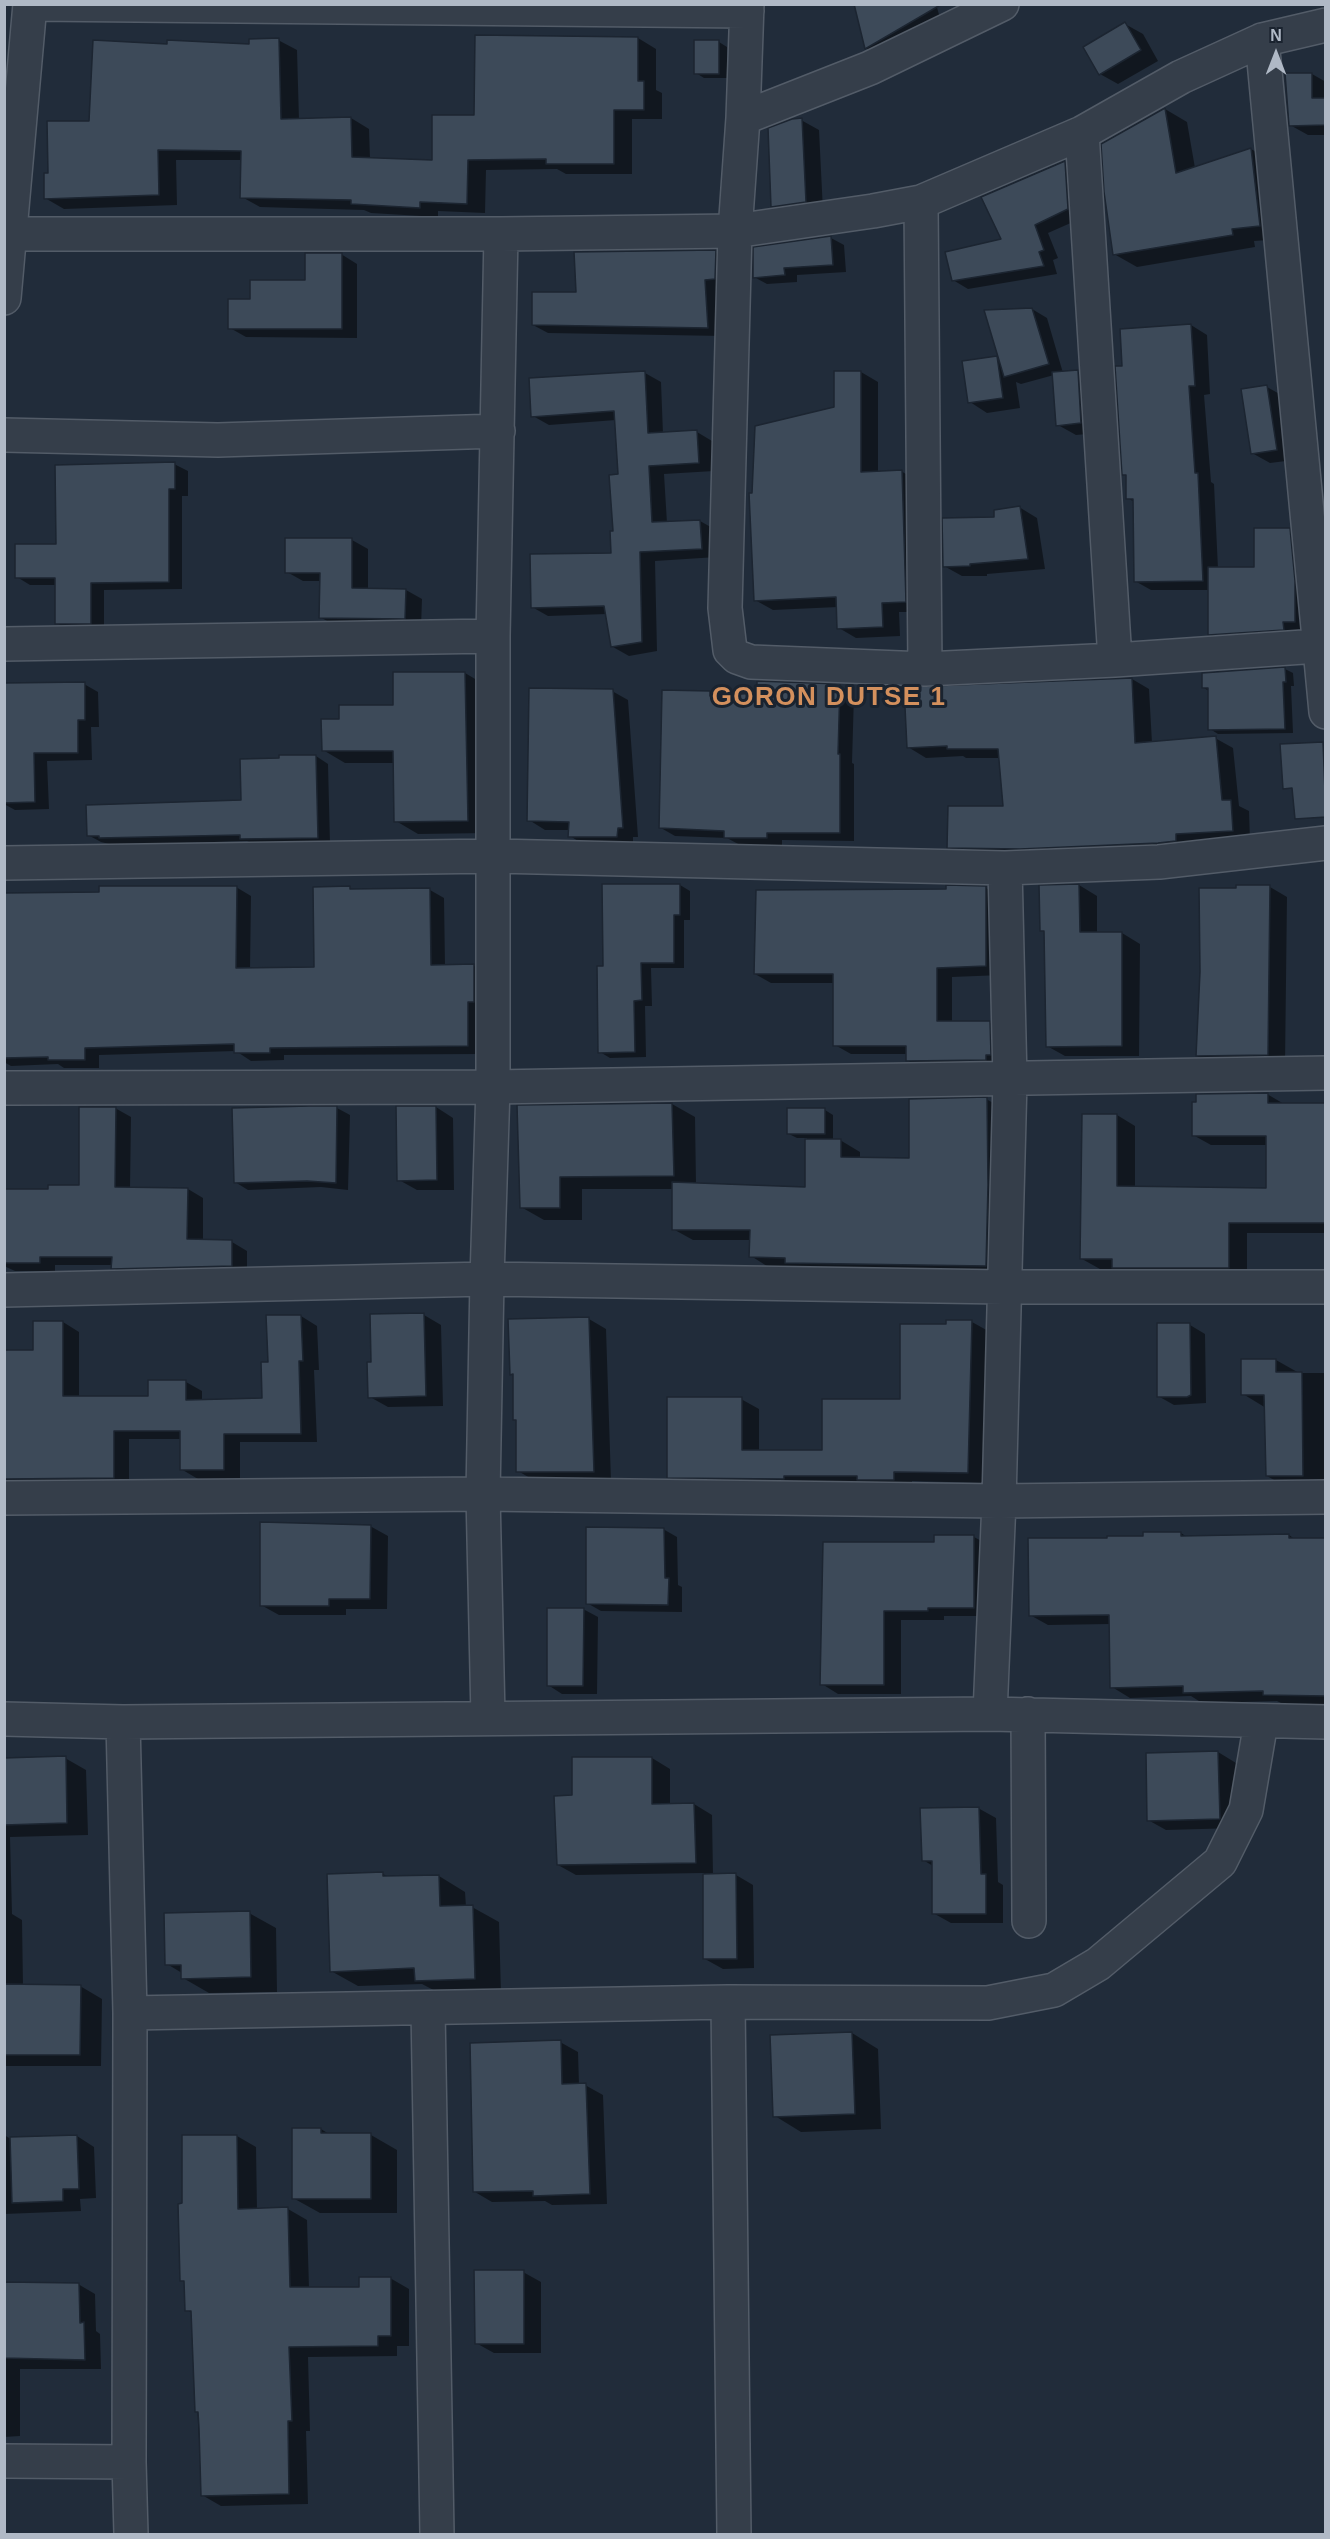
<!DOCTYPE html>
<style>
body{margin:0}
#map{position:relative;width:1330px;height:2539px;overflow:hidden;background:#212c3a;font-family:Arial,sans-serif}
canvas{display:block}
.frame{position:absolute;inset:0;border:6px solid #b0b9c6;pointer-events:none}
.north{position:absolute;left:1246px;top:24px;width:60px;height:60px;-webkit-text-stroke:4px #1a232f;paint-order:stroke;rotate:0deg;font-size:16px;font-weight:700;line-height:24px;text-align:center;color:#b0b9c6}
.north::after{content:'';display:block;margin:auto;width:21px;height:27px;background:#b0b9c6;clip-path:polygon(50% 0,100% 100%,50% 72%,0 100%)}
</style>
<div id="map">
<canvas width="1330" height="2539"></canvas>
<div class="frame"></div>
<div class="north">N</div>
</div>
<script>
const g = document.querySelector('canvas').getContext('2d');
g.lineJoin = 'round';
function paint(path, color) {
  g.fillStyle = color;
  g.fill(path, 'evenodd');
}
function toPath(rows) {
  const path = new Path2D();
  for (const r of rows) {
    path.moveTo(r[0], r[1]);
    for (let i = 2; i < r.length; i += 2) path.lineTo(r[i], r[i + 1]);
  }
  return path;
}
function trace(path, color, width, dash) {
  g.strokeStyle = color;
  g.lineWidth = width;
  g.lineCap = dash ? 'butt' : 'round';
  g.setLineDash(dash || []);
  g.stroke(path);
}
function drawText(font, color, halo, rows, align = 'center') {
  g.font = font + ' Arial,sans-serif';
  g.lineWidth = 6;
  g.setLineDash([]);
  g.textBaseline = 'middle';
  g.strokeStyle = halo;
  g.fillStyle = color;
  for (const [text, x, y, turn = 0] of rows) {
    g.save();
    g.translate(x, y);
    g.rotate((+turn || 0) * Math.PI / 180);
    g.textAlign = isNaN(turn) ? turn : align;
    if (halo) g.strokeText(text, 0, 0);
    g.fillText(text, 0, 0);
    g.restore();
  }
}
const shadow = toPath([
 [936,4,942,25,884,58,866,48],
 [1125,24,1143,34,1158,61,1118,84,1100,74],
 [638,38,656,49,656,90,662,93,662,119,632,119,632,174,566,174,557,169,486,170,485,213,438,211,438,217,371,213,364,210,260,207,242,197,243,160,176,160,177,205,64,209,45,198,50,175,91,122,168,45,250,46,278,40,297,50,299,120,351,118,369,129,370,159,434,162,475,117],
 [719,42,727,47,727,78,704,78,696,73],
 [1312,74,1326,82,1326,135,1308,135,1290,125],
 [1165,109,1187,122,1195,168,1251,149,1274,162,1282,239,1254,241,1255,247,1137,267,1114,254],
 [801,120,819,130,823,211,791,216,773,206],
 [1065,162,1079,171,1082,218,1048,233,1058,258,1053,260,1057,274,968,289,953,280,1003,240],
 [831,238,844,245,846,272,797,275,797,282,767,284,754,277],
 [715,252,730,260,723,336,548,333,533,325,577,294],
 [341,254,357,264,357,338,246,337,230,328,252,300,306,282],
 [1032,309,1047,318,1063,373,1078,372,1095,382,1099,433,1076,435,1058,425,1054,375,1021,384,1016,382,1020,408,987,413,970,402,996,357,1001,360],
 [1191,325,1207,335,1210,394,1204,395,1211,482,1214,484,1218,569,1255,568,1279,530,1297,540,1301,639,1227,644,1209,634,1209,590,1151,590,1135,581,1134,502,1128,498,1127,476,1124,474,1123,367],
 [861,372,878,382,878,473,901,471,919,482,923,612,899,612,900,636,856,638,839,628,838,607,773,610,755,600,753,494,836,408],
 [645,373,661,382,663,434,697,432,712,441,714,471,664,474,667,523,700,521,716,530,717,557,655,561,657,651,629,656,613,647,607,614,548,616,532,607,612,555,620,476,616,420,549,425,533,416],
 [1267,387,1285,397,1294,460,1270,463,1252,453],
 [174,464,188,471,188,496,182,496,182,589,104,590,104,631,70,631,57,623,56,585,30,585,17,577,57,545],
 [1019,507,1037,518,1045,569,987,574,987,576,962,576,944,566,996,518],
 [352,540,368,549,368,589,406,590,422,599,421,627,336,626,320,617,321,581,303,581,287,572],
 [1285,669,1293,673,1294,686,1291,686,1293,733,1218,734,1210,729,1209,691,1204,688],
 [465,673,487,686,489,833,418,834,396,821,395,763,345,763,323,750,341,720,395,706,394,674],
 [1132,679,1149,689,1152,743,1215,738,1233,748,1239,806,1249,811,1250,841,1194,851,966,857,948,847,1004,808,1001,758,966,758,963,756,926,758,908,747],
 [84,684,98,692,99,727,91,727,92,760,47,761,49,809,15,810,4,804,4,685],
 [839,686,854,694,852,763,854,764,854,841,782,840,782,846,740,845,727,838,675,836,661,828,709,692,717,697],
 [612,691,628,700,638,837,633,837,633,846,586,846,570,836,570,830,545,830,529,820],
 [316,756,328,764,330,844,254,845,247,841,113,845,101,842,88,835,243,801],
 [680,885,690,891,690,920,684,920,684,968,651,968,652,1006,645,1006,646,1057,610,1058,600,1052,605,968],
 [1079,885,1097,896,1097,933,1122,933,1140,944,1139,1056,1065,1056,1047,1046,1045,932,1041,930],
 [236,887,251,896,250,970,315,969,350,888,354,891,430,890,444,898,445,966,474,966,488,974,482,1054,284,1055,284,1060,251,1061,236,1051,99,1055,99,1068,64,1068,58,1064,11,1066,4,1062,4,895,101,894],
 [1270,887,1287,897,1285,1065,1215,1066,1197,1056,1201,972,1201,889],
 [986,888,1002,897,1002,975,952,977,952,1022,989,1022,1005,1032,1006,1064,923,1070,907,1060,907,1054,851,1054,835,1045,835,983,771,983,755,974],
 [1267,1094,1284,1104,1326,1103,1326,1233,1247,1233,1247,1278,1132,1278,1116,1269,1100,1269,1082,1259,1117,1115,1135,1126,1135,1188,1268,1189,1268,1145,1211,1145,1193,1135],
 [986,1099,1006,1110,1006,1277,770,1268,751,1256,751,1240,693,1240,673,1229,673,1189,582,1189,582,1220,544,1220,521,1207,518,1107,672,1104,695,1117,696,1184,807,1188,807,1138,797,1138,789,1134,825,1110,833,1115,833,1140,840,1140,860,1152,860,1159,911,1160],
 [436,1107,453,1118,454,1190,417,1190,399,1180],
 [115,1108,131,1117,130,1189,188,1189,203,1198,203,1241,232,1242,247,1251,247,1274,128,1277,113,1268,113,1265,55,1265,55,1271,15,1271,4,1266,4,1190,49,1191,80,1187],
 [337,1108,350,1115,348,1190,321,1187,248,1190,235,1182],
 [424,1315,441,1325,443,1406,388,1407,370,1397,373,1363],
 [301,1316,317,1326,319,1370,314,1370,317,1442,240,1442,240,1479,198,1479,181,1469,181,1439,129,1439,129,1487,4,1488,4,1351,35,1351,63,1322,79,1332,79,1398,149,1398,186,1382,202,1391,202,1401,264,1400,269,1363,267,1317],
 [589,1319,606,1329,611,1481,535,1481,518,1471,515,1376,511,1374],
 [972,1322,990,1332,985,1483,912,1481,912,1490,687,1487,668,1477,741,1399,759,1409,759,1451,823,1451,901,1400,948,1325],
 [1190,1325,1205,1334,1206,1403,1174,1405,1158,1396],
 [1276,1360,1299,1373,1326,1373,1325,1488,1290,1489,1267,1476,1266,1408,1243,1394],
 [262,1524,370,1526,388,1536,387,1609,346,1609,346,1615,279,1615,261,1605],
 [663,1529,677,1537,678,1585,682,1587,682,1612,601,1611,587,1603],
 [1181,1533,1187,1537,1289,1535,1296,1540,1326,1540,1326,1705,1283,1704,1277,1701,1202,1703,1191,1696,1130,1698,1112,1687,1110,1624,1048,1625,1030,1615,1109,1539],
 [974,1537,991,1546,991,1616,944,1616,944,1620,901,1620,901,1694,838,1694,822,1684,935,1543],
 [583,1609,598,1617,597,1694,562,1694,548,1685],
 [1218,1752,1236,1763,1237,1828,1166,1830,1148,1820],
 [65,1758,86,1770,88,1835,10,1837,12,1914,22,1920,23,1986,80,1986,102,1999,101,2066,4,2066,4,1759],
 [652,1758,670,1769,670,1805,694,1804,712,1815,713,1875,736,1875,753,1885,754,1968,723,1969,705,1959,704,1873,576,1875,558,1865,574,1797],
 [978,1808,996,1818,998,1882,1003,1885,1003,1923,951,1923,933,1913,933,1866,923,1860],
 [383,1874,390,1878,439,1876,465,1892,466,1907,472,1907,499,1922,501,1994,443,1995,422,1984,358,1986,331,1971],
 [249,1913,276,1928,277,1992,209,1993,183,1978,182,1973,167,1964],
 [852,2033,878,2049,881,2129,801,2132,775,2116],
 [560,2042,578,2052,579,2085,585,2085,603,2095,607,2204,552,2205,545,2201,492,2202,475,2192],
 [321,2129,329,2134,371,2135,397,2150,397,2213,320,2213,293,2198],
 [4,2135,11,2139,77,2136,94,2147,96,2198,80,2199,81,2211,4,2214],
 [237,2136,256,2147,257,2210,288,2209,307,2220,309,2288,361,2288,390,2278,409,2289,409,2346,397,2346,397,2356,308,2357,310,2431,306,2431,308,2504,221,2506,202,2495,192,2313,187,2310,186,2283,181,2280,183,2205],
 [523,2272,541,2282,541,2353,494,2353,476,2343],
 [4,2283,78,2284,95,2294,96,2331,100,2334,101,2369,20,2369,20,2436,4,2437]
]);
const building = toPath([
 [854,4,942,4,865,49,854,4],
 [1125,22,1141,50,1099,75,1083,47,1125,22],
 [475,35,638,37,638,81,644,81,644,110,614,110,614,164,546,164,546,159,468,160,467,204,420,202,420,208,351,204,351,200,240,198,241,151,158,150,159,195,44,199,44,173,48,173,47,121,89,121,93,40,167,44,167,40,249,44,249,39,279,38,281,119,351,117,352,157,432,160,432,115,474,115,475,35],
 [694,40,719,40,719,74,694,74,694,40],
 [1285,73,1312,73,1312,98,1326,98,1326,125,1289,126,1285,73],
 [1165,108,1176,173,1251,148,1260,226,1232,229,1233,235,1113,255,1104,192,1101,144,1165,108],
 [802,118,806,202,771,207,768,128,792,119,802,118],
 [1065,161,1068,209,1035,225,1044,250,1039,252,1044,266,952,281,945,252,1001,239,981,197,1065,161],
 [831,236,833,265,784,268,785,275,753,278,753,247,831,236],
 [716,250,715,279,705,280,708,328,532,325,532,292,576,292,574,252,716,250],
 [305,253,342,253,342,329,228,329,228,299,250,299,250,280,305,280,305,253],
 [1032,308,1049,364,1004,377,984,310,1032,308],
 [1191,324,1195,386,1189,386,1195,473,1198,473,1203,581,1134,582,1133,499,1126,499,1126,475,1122,475,1115,366,1122,366,1120,329,1191,324],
 [997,356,1003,398,968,403,962,361,997,356],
 [1078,370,1081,423,1056,426,1052,372,1078,370],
 [645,371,648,433,697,430,699,463,649,466,652,522,700,520,702,549,640,552,642,642,611,647,604,606,531,608,530,554,611,553,610,531,613,531,609,475,618,474,614,411,531,417,529,378,645,371],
 [834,371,861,371,861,472,902,470,906,602,882,603,883,627,837,629,836,597,754,601,749,493,752,493,755,426,834,407,834,371],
 [1267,385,1277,450,1251,454,1241,389,1267,385],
 [175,462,175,489,169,489,169,582,91,583,91,624,55,624,55,578,15,578,15,544,56,544,55,465,175,462],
 [1020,506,1028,559,970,564,970,566,943,567,942,518,994,517,994,510,1020,506],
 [1254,528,1290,528,1295,581,1295,622,1283,622,1284,630,1208,635,1208,567,1254,567,1254,528],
 [285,538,352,538,352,588,406,589,405,619,319,618,320,573,285,573,285,538],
 [1285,667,1286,682,1283,682,1285,729,1208,730,1208,688,1202,688,1202,673,1285,667],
 [393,672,465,672,468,821,394,822,393,751,322,751,321,719,339,719,339,705,393,705,393,672],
 [1132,678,1135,743,1216,736,1222,800,1231,800,1233,831,1176,834,1176,841,1158,843,1020,849,947,848,948,806,1003,806,998,749,947,749,947,746,907,748,904,687,1132,678],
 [757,681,840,684,838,754,840,754,840,833,767,833,767,838,724,838,724,831,659,828,662,690,710,691,710,696,757,693,757,681],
 [85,682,85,720,78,720,78,753,34,753,35,802,4,803,4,683,85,682],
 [529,688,613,689,623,828,618,828,617,837,568,837,569,822,527,821,529,688],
 [1323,742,1326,817,1295,819,1292,788,1283,789,1280,744,1323,742],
 [279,755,316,755,318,838,240,839,240,835,99,838,99,836,87,836,86,805,241,800,240,759,279,758,279,755],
 [602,884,680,884,680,915,674,915,674,963,641,963,642,1000,634,1001,635,1052,598,1053,597,966,603,966,602,884],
 [1079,884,1080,932,1122,932,1122,1046,1046,1047,1044,931,1040,931,1039,885,1079,884],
 [946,885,986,886,986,966,937,968,937,1021,990,1021,991,1055,986,1055,986,1060,906,1061,906,1046,833,1046,833,974,754,974,756,890,946,889,946,885],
 [1236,885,1270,885,1268,1055,1196,1056,1200,972,1199,888,1236,888,1236,885],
 [99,886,237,886,236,968,314,967,313,887,350,886,350,889,430,888,431,965,474,964,474,1002,468,1002,468,1046,270,1048,270,1053,234,1053,234,1044,157,1046,85,1048,85,1060,48,1060,48,1057,4,1058,4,893,99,892,99,886],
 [1268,1093,1268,1103,1326,1103,1326,1223,1229,1223,1229,1268,1112,1268,1112,1259,1080,1259,1082,1114,1117,1114,1117,1186,1266,1188,1266,1136,1192,1136,1192,1102,1196,1102,1196,1094,1268,1093],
 [987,1097,988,1185,986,1266,785,1263,785,1258,749,1257,750,1230,672,1230,672,1182,805,1187,805,1139,841,1139,841,1157,909,1158,909,1099,987,1097],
 [672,1103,674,1176,560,1177,560,1208,520,1208,517,1105,672,1103],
 [309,1106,337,1106,336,1183,307,1181,234,1183,232,1108,309,1106],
 [396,1106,436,1106,437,1180,397,1181,396,1106],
 [79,1107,116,1107,115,1187,188,1188,187,1239,232,1240,232,1266,111,1269,112,1257,40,1257,40,1263,4,1263,4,1189,48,1189,48,1185,79,1185,79,1107],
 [787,1108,825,1108,825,1134,787,1134,787,1108],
 [424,1313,426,1396,368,1398,367,1362,371,1362,370,1314,424,1313],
 [266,1315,301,1315,303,1361,299,1361,301,1434,224,1434,224,1470,180,1470,180,1431,114,1431,114,1478,4,1479,4,1350,33,1350,33,1321,63,1321,63,1396,148,1396,148,1380,186,1380,186,1400,262,1398,261,1362,268,1362,266,1315],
 [589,1317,594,1472,516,1472,516,1420,513,1420,513,1374,510,1375,508,1319,589,1317],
 [946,1320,972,1320,968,1473,894,1472,894,1480,857,1480,857,1476,784,1476,784,1479,667,1478,667,1397,742,1397,742,1450,822,1450,822,1399,900,1399,900,1324,946,1324,946,1320],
 [1157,1323,1190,1323,1191,1395,1187,1397,1157,1397,1157,1323],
 [1241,1359,1276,1359,1276,1372,1302,1372,1303,1476,1266,1476,1264,1395,1241,1395,1241,1359],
 [260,1522,371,1525,370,1599,329,1599,329,1606,260,1606,260,1522],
 [586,1527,664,1528,665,1578,669,1578,668,1605,586,1604,586,1527],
 [1143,1532,1181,1532,1181,1536,1289,1534,1289,1538,1326,1538,1326,1696,1263,1695,1263,1691,1183,1693,1183,1686,1110,1688,1109,1615,1029,1616,1028,1538,1107,1538,1107,1536,1143,1536,1143,1532],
 [934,1535,974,1535,974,1608,928,1608,928,1611,884,1611,884,1685,820,1685,823,1542,934,1542,934,1535],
 [547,1608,584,1608,583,1686,547,1686,547,1608],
 [1218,1751,1220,1819,1147,1821,1146,1753,1218,1751],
 [66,1756,67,1823,4,1825,4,1758,66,1756],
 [572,1757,652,1757,652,1804,694,1803,696,1863,557,1865,554,1796,572,1795,572,1757],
 [979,1807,981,1874,986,1874,986,1914,932,1914,932,1861,922,1861,920,1808,979,1807],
 [383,1872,383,1876,439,1875,440,1906,473,1905,475,1979,415,1981,414,1968,330,1972,327,1874,383,1872],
 [736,1873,737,1959,703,1959,703,1874,736,1873],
 [250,1911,251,1977,181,1979,181,1965,165,1965,164,1913,250,1911],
 [4,1984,81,1985,80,2055,4,2055,4,1984],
 [852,2032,855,2114,773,2117,770,2035,852,2032],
 [561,2040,562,2084,586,2083,590,2194,533,2196,533,2191,473,2192,470,2043,561,2040],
 [292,2128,321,2128,321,2133,371,2133,371,2199,292,2199,292,2128],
 [77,2135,79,2189,63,2189,63,2201,12,2203,10,2137,77,2135],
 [182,2135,237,2135,238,2209,288,2207,290,2287,359,2287,359,2277,391,2277,391,2336,378,2336,378,2346,289,2347,292,2421,288,2421,289,2494,201,2496,199,2428,198,2412,195,2412,191,2311,185,2311,184,2281,180,2281,178,2204,182,2203,182,2135],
 [474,2270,524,2270,524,2344,475,2344,474,2270],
 [4,2282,79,2283,80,2323,84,2322,85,2360,4,2358,4,2282]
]);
const minor = toPath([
 [35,4,747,11],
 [747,4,743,118,735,231,725,608,730,650,737,657,751,662,925,669,1115,660,1318,646],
 [1262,40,1326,712],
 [743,118,870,68,1002,4],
 [1082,133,1115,660],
 [921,202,925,669],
 [9,234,501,234,735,231,873,211,921,202,1082,133,1181,77,1262,40,1326,25],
 [4,298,30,4],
 [4,435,218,440,498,431],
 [4,644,493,636],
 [4,863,495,856,1005,868,1159,862,1326,843],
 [4,1088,493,1087,1326,1073],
 [4,1290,487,1279,1004,1287,1326,1287],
 [4,1498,483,1494,999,1501,1326,1497],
 [990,1714,999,1501,1010,1080,1005,868],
 [1028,1714,1029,1921],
 [488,1717,483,1494,487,1279,493,1087,493,636,501,234],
 [4,1719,123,1722,990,1714,1326,1722],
 [123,1722,130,2013,129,2462,131,2534],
 [728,2002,734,2534],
 [428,2009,437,2534],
 [130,2013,728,2002,988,2003,1054,1990,1098,1964,1220,1862,1246,1810,1261,1722],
 [4,2461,129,2462]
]);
const districtNames = [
 ["GORON DUTSE 1",829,698]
];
paint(shadow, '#0007');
paint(building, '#3d4a59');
trace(building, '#1c2531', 1.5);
trace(minor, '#535c68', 36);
trace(minor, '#353e4a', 33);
g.letterSpacing = '1.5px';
drawText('bold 26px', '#d4905d', '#1a232f', districtNames);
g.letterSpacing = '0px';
</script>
